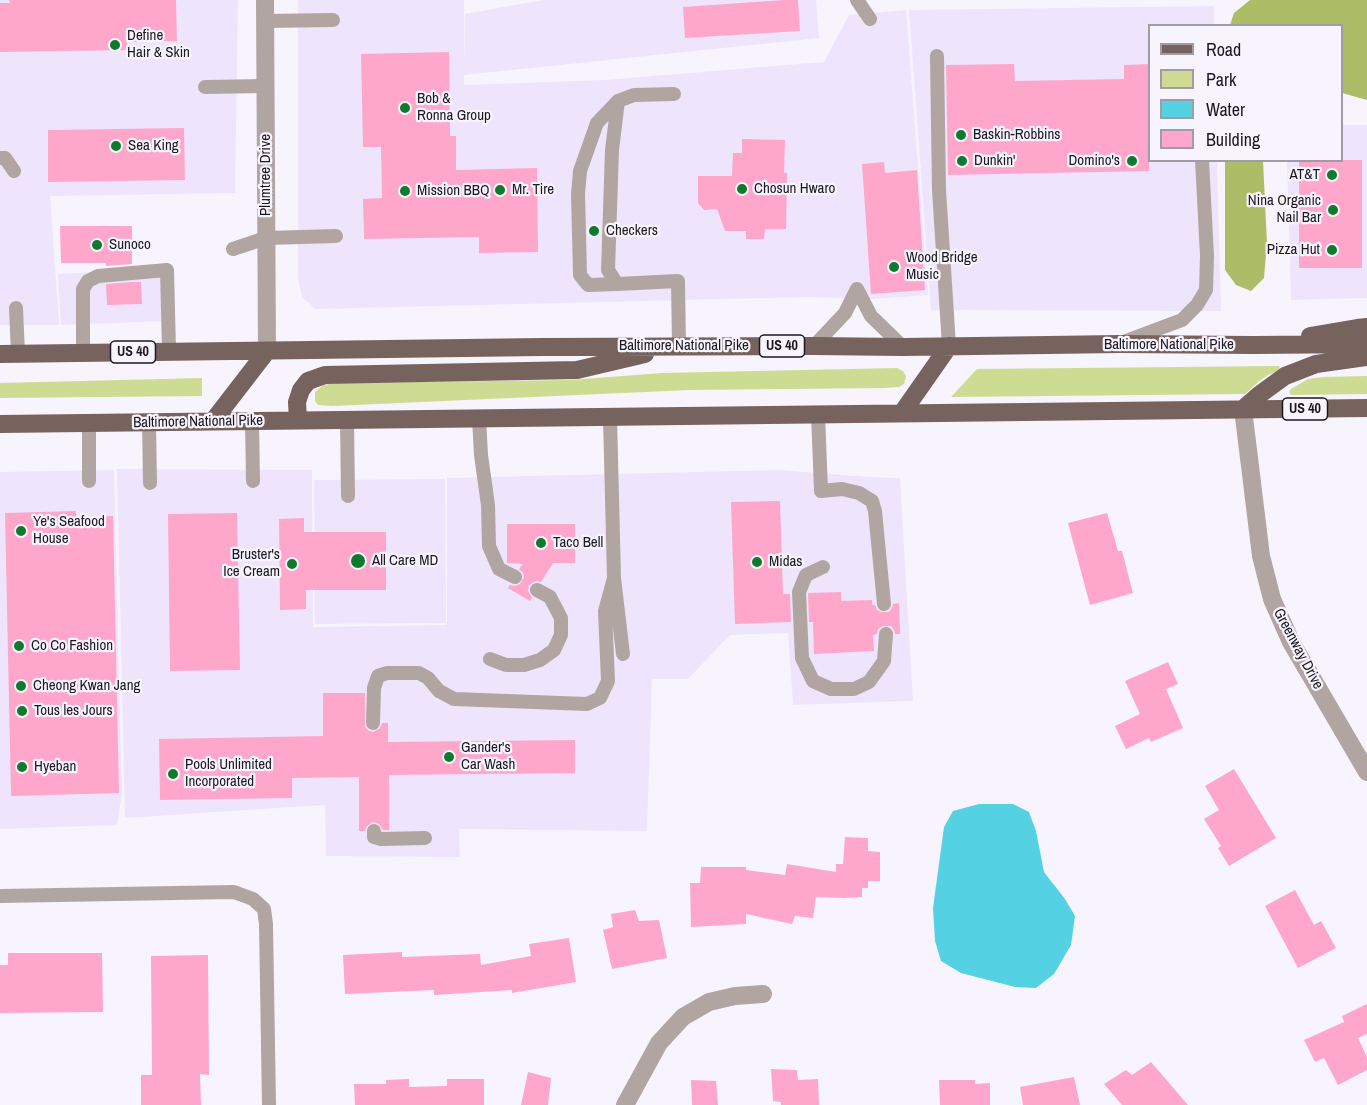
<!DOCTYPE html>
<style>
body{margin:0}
#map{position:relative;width:1367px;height:1105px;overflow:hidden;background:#f8f4fe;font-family:"Archivo Narrow",sans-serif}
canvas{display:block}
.legend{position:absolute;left:1148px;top:24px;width:195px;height:138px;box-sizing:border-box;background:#f8f4fe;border:2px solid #a09ca5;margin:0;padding:8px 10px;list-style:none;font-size:18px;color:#1b1820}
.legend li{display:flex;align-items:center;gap:12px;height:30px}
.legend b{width:30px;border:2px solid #a09ca5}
</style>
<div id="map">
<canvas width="1367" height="1105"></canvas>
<ul class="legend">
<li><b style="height:8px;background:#77635d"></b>Road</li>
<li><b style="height:16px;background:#cddb93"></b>Park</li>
<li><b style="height:16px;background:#54d2e3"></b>Water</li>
<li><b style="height:16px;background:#fea7cb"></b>Building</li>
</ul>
</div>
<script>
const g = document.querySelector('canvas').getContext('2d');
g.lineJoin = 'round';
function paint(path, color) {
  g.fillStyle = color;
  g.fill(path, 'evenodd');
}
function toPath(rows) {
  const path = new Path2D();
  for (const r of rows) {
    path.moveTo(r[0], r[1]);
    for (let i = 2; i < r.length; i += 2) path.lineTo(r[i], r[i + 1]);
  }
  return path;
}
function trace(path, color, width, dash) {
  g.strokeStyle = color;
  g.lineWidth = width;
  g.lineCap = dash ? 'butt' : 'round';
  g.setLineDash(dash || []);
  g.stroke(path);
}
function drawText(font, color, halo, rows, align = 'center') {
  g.font = font + ' "Archivo Narrow",sans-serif';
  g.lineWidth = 4.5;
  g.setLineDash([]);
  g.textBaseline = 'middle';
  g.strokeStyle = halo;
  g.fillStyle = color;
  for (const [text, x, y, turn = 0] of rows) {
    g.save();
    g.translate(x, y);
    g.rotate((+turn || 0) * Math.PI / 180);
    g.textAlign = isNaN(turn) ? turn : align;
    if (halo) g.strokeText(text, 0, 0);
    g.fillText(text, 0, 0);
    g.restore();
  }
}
const built = toPath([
 [0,0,238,0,235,193,50,196,59,325,0,325],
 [298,0,464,0,464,66,465,14,543,0,816,0,819,38,464,75,464,85,605,80,824,62,849,15,906,10,928,295,872,299,809,297,316,309,302,297,298,278],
 [1214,6,1214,25,1150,26,1150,160,1217,161,1221,311,931,310,909,10],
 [1342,125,1367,125,1367,298,1291,300,1287,161,1342,160],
 [163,268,165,321,61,325,58,274],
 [117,469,312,470,313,627,447,625,447,478,780,470,869,477,900,478,913,701,793,705,788,633,730,635,688,679,652,679,647,831,459,829,460,857,326,856,325,805,125,818],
 [114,470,122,793,117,825,0,829,0,472],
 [445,479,446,623,315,624,314,480]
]);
const green = toPath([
 [1279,366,1280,370,1268,375,1258,382,1245,394,951,397,977,369],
 [897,368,903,371,906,376,904,384,899,387,884,388,690,390,332,406,318,405,315,401,315,392,322,386,333,383,571,380,662,373],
 [1367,376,1367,394,1291,395,1289,392,1291,389,1308,379,1323,377],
 [202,378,202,396,0,398,0,383]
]);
const forest = toPath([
 [1250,0,1367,0,1367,100,1342,93,1342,26,1230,25,1234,13],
 [1225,161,1263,161,1267,243,1264,278,1251,291,1236,285,1225,270]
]);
const water = toPath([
 [979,804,1013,804,1029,812,1036,831,1044,872,1065,899,1075,916,1071,945,1054,974,1036,988,1015,987,961,973,941,961,935,941,933,908,944,827,953,811]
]);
const building = toPath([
 [9,0,176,0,177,41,127,42,127,50,0,52,0,3,10,3],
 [784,0,798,0,800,31,685,38,683,7],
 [449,52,450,136,456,136,456,170,537,168,538,252,479,253,479,237,364,239,363,199,382,198,381,147,363,147,361,54],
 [1014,64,1015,81,1124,79,1124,65,1149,64,1149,171,948,175,946,65],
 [184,128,185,180,48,182,48,130],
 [742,139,785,140,784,173,787,173,786,229,765,229,764,239,746,239,746,231,725,231,717,209,704,210,698,203,698,176,732,176,733,153,742,153],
 [1299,160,1362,160,1362,268,1299,268],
 [884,162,885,173,917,170,925,290,871,294,862,164],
 [60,226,132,226,132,264,106,266,106,263,61,263],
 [132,282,141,282,142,304,107,305,106,284],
 [780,501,783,594,790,594,791,622,735,624,731,502],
 [76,511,76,518,113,516,119,793,11,796,5,513],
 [237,513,240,670,170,671,168,514],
 [1107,513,1118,551,1122,551,1133,593,1090,605,1068,523],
 [304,518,304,532,386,532,386,590,306,590,306,609,280,610,279,519],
 [507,524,575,524,575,563,553,563,541,582,536,581,529,585,528,591,532,598,530,601,508,588,510,585,515,586,520,584,524,577,523,573,519,569,523,564,507,563],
 [841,592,841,601,872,600,872,605,875,605,877,610,881,612,889,612,892,608,893,604,899,603,900,634,895,634,894,630,891,626,883,626,878,629,877,634,873,635,874,651,814,654,813,622,809,622,808,593],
 [1168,662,1178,684,1166,689,1183,728,1151,742,1149,738,1126,749,1115,726,1140,714,1125,681],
 [323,693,365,693,365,727,369,731,373,732,380,728,382,723,388,723,388,742,575,740,575,773,389,775,389,830,383,830,379,824,373,822,367,826,365,831,359,831,359,777,292,778,292,798,160,800,159,739,323,736],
 [1234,769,1276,838,1229,866,1218,848,1221,846,1204,819,1219,810,1205,786],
 [845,837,868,838,868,851,880,852,880,881,868,881,868,888,862,888,862,897,844,898,816,897,813,918,795,916,792,924,746,914,746,924,691,927,690,883,700,883,701,867,746,867,746,870,785,875,787,864,836,872,836,864,843,864],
 [1295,890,1314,925,1321,921,1336,948,1298,968,1265,906],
 [635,910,639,921,659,920,667,958,612,969,603,930,613,927,611,914],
 [569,938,576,982,512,993,512,990,434,995,434,990,345,994,343,955,402,952,402,957,480,954,481,965,531,956,529,944],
 [8,953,102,953,103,1012,0,1013,0,965,8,965],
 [208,955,209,1075,200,1074,201,1105,141,1105,141,1075,152,1075,151,956],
 [1367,1004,1367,1034,1358,1038,1367,1057,1367,1070,1338,1085,1324,1058,1315,1062,1304,1040,1344,1022,1342,1016],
 [1151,1062,1188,1105,1122,1105,1104,1084,1126,1070,1132,1075],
 [771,1069,797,1070,798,1080,818,1079,819,1105,781,1105,781,1102,773,1101],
 [528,1072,551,1078,548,1105,521,1105],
 [1074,1077,1080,1105,1023,1105,1020,1087],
 [409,1079,409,1087,447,1086,447,1079,484,1079,484,1105,355,1105,354,1084,386,1084,386,1080],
 [691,1080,716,1081,718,1105,692,1105],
 [939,1080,975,1080,975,1084,990,1083,990,1105,940,1105]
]);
const lane = toPath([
 [857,0,870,19],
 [265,21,333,20],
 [937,56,939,190,949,346],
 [205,87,266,86],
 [618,101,612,150,608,270,617,284,678,281,679,347],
 [0,158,5,158,14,171],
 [233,249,266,238,336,236],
 [617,284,588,285,580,275,578,194,580,171,597,123,618,101,634,95,674,94],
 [16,308,18,354],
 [1126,341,1182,320,1197,305,1206,290,1207,256,1202,160],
 [814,346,845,313,857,289,871,316,903,347],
 [83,353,83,289,88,281,98,276,167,270,169,351],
 [818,414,821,491,842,489,859,493,872,501,875,511,884,604],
 [610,417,614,578,623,654],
 [479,418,481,455,488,505,489,546,499,569,515,577],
 [347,420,348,496],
 [252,421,253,481],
 [149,422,150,483],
 [89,481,89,423],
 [823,567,806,575,799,592,802,658,813,681,831,689,854,689,869,682,884,661,886,634],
 [490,659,506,665,524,665,540,660,554,650,561,635,561,618,550,597,537,590],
 [373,723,374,688,378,676,387,673,419,673,428,678,439,691,454,699,587,704,600,698,608,681,605,611,614,578],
 [374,831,374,837,381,839,425,838],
 [0,896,234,892,253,899,264,909,266,924,269,1105]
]);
const street = toPath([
 [265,0,267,351],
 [1243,409,1261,556,1272,599,1291,642,1367,772],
 [625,1105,659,1043,683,1017,709,1002,735,996,763,994]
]);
const primary = toPath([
 [1310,336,1357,328,1367,327],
 [0,354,542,347,814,346,903,347,1119,344,1254,345,1367,344],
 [1243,409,1259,395,1285,376,1316,364,1367,357],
 [902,413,949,346],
 [298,420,297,402,301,390,308,381,325,375,577,370,645,354],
 [213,421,267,351],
 [0,424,1367,408]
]);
const markers = [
 [115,45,6,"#0f7a2e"],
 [405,108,6,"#0f7a2e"],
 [961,135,6,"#0f7a2e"],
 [116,146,6,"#0f7a2e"],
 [962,161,6,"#0f7a2e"],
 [1132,161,6,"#0f7a2e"],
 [1332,175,6,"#0f7a2e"],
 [742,189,6,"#0f7a2e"],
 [500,190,6,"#0f7a2e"],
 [405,191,6,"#0f7a2e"],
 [1333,210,6,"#0f7a2e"],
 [594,231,6,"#0f7a2e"],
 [97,245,6,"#0f7a2e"],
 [1332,250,6,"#0f7a2e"],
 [894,267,6,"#0f7a2e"],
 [21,531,6,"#0f7a2e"],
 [541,543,6,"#0f7a2e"],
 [358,561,8,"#0f7a2e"],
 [757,562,6,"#0f7a2e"],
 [292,564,6,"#0f7a2e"],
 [19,646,6,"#0f7a2e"],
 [21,686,6,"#0f7a2e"],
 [22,711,6,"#0f7a2e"],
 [449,757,6,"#0f7a2e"],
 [22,767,6,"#0f7a2e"],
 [173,774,6,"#0f7a2e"]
];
const shields = [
 [782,346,45],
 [133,352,45],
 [1305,409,45]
];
const shieldNames = [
 ["US 40",782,346],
 ["US 40",133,352],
 ["US 40",1305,409]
];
const poiNames = [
 ["Define",127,36],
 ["Hair & Skin",127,53],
 ["Bob &",417,99],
 ["Ronna Group",417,116],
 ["Baskin-Robbins",973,135],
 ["Sea King",128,146],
 ["Dunkin'",974,161],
 ["Domino's",1120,161,"right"],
 ["AT&T",1320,175,"right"],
 ["Chosun Hwaro",754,189],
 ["Mr. Tire",512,190],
 ["Mission BBQ",417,191],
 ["Nina Organic",1321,201,"right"],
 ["Nail Bar",1321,218,"right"],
 ["Checkers",606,231],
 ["Sunoco",109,245],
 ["Pizza Hut",1320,250,"right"],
 ["Wood Bridge",906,258],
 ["Music",906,275],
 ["Ye's Seafood",33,522],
 ["House",33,539],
 ["Taco Bell",553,543],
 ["Bruster's",280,555,"right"],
 ["Ice Cream",280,572,"right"],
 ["All Care MD",372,561],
 ["Midas",769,562],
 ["Co Co Fashion",31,646],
 ["Cheong Kwan Jang",33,686],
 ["Tous les Jours",34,711],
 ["Gander's",461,748],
 ["Car Wash",461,765],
 ["Pools Unlimited",185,765],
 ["Incorporated",185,782],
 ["Hyeban",34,767]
];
const streetNames = [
 ["Plumtree Drive",266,175,-90],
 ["Baltimore National Pike",1169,345],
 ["Baltimore National Pike",684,346],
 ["Baltimore National Pike",198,422,-1],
 ["Greenway Drive",1298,649,62]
];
paint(built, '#eee5fd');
paint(green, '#cddb93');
paint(forest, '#adbc66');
paint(water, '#54d2e3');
paint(building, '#fea7cb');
trace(lane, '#b1a5a2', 14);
trace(street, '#b1a5a2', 18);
trace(primary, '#77635d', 18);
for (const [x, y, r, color] of markers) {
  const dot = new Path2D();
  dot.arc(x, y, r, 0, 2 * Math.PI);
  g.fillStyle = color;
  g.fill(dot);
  trace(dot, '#f8f4fe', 2);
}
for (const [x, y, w] of shields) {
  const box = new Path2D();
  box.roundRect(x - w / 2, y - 11, w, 22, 4.5);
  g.fillStyle = '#f8f4fe';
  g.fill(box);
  trace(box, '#1b1820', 1.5);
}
drawText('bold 14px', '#1b1820', null, shieldNames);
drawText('15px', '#1b1820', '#f8f4fe', poiNames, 'left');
drawText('15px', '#1b1820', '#f8f4fe', streetNames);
</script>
